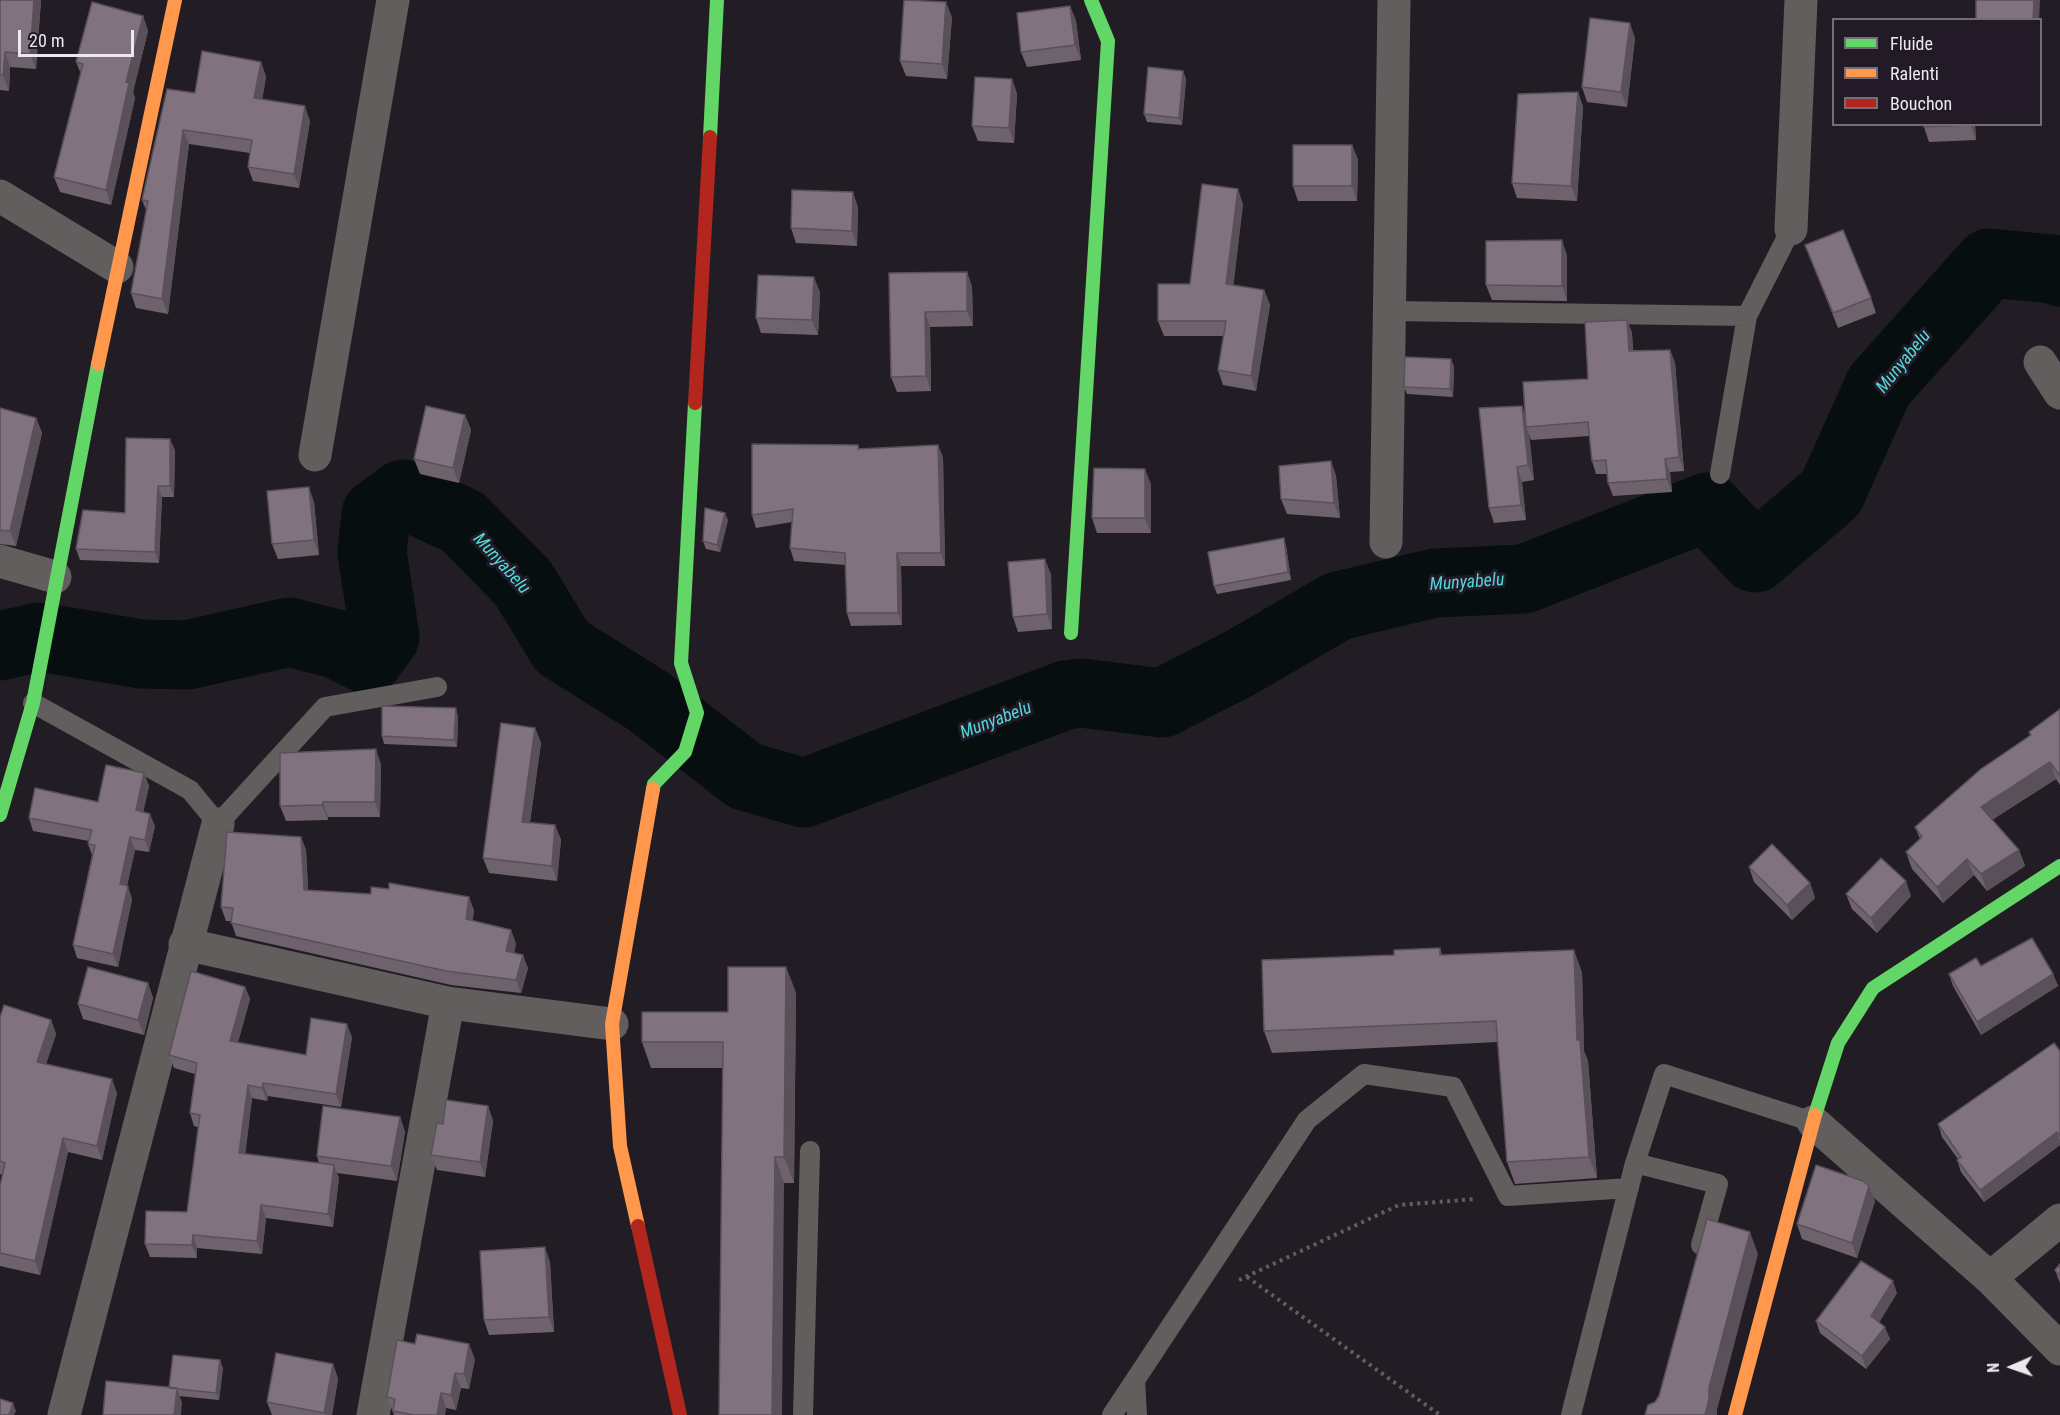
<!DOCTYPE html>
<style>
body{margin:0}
#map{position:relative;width:2060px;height:1415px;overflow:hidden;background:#221d24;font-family:"Roboto Condensed",sans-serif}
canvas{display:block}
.legend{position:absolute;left:1832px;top:18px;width:210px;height:108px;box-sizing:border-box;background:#231a27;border:2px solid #746c77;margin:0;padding:8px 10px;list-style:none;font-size:18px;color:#ede7f0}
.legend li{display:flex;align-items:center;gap:12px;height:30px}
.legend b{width:30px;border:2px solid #746c77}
.north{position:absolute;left:1982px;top:1337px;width:60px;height:60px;-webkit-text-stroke:4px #231a27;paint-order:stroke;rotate:268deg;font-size:16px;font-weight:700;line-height:24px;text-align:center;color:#ede7f0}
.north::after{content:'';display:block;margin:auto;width:21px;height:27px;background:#ede7f0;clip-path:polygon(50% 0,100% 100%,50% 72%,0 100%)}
.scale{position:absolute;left:18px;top:30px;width:116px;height:27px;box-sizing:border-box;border:3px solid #ede7f0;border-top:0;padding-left:8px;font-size:18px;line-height:21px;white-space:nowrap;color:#ede7f0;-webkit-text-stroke:4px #231a27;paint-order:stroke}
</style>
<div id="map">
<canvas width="2060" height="1415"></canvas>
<ul class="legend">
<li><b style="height:8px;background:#63d668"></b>Fluide</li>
<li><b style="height:8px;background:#ff974d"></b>Ralenti</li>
<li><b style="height:8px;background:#b3261e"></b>Bouchon</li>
</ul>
<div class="north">N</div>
<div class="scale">20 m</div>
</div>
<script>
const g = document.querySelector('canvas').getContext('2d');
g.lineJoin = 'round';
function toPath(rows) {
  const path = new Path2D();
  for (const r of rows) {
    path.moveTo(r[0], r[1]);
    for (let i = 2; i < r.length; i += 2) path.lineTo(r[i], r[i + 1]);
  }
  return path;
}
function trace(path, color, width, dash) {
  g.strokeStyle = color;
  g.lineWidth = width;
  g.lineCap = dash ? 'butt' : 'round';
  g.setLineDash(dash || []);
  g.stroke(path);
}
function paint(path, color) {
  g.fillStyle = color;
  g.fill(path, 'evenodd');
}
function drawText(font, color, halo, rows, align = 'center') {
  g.font = font + ' "Roboto Condensed",sans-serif';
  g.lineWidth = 6;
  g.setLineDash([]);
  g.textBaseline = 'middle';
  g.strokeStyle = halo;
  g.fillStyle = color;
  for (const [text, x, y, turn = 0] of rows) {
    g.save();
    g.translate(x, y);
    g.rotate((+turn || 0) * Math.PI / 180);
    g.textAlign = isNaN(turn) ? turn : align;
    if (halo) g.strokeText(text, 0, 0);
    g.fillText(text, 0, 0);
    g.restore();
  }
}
const river = toPath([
 [0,646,39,637,141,654,187,655,289,632,336,644,368,660,385,637,372,552,376,514,403,494,463,522,523,583,562,647,648,701,745,776,804,793,1066,695,1081,693,1162,703,1242,662,1338,606,1435,583,1524,579,1707,507,1755,558,1831,493,1879,386,1989,263,2053,269,2060,272]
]);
const path = toPath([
 [1247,1277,1440,1415],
 [1239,1280,1399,1205,1476,1199]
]);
const lane = toPath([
 [1389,311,1747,316,1791,229],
 [1720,474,1747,316],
 [33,703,190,790,218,824,325,707,437,687],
 [1635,1163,1718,1184,1701,1245],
 [1135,1380,1137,1415],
 [803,1415,810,1151],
 [1112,1415,1307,1120,1364,1074,1453,1087,1508,1196,1629,1188],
 [1571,1415,1635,1163,1664,1074,1813,1122]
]);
const street = toPath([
 [0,196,117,267],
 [1791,229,1801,0],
 [2040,362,2060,393],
 [315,455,393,0],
 [1386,542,1394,0],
 [0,561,55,577],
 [185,944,448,1003,612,1024],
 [1813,1122,1990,1278,2060,1349],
 [1990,1278,2060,1220],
 [64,1415,218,824],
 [373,1415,448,1003]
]);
const fast = toPath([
 [710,137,717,0],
 [1071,633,1108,41,1091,0],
 [653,789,654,784,685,752,697,713,681,663,695,403],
 [0,815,33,703,98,364],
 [1815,1115,1838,1043,1873,988,2060,866]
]);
const slow = toPath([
 [98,364,175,0],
 [638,1226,620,1146,612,1024,653,789],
 [1735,1415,1815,1115]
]);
const jam = toPath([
 [695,403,710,137],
 [638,1226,680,1415]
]);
const wall = toPath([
 [0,0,41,0,36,69,10,67,9,91,0,90],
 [1070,6,1076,21,1081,60,1027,67,1021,52],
 [143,16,148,31,133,92,135,98,111,205,60,192,54,177,81,74,76,62],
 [952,17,947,79,906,76,900,61],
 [1635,38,1627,107,1587,102,1582,87],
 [261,62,266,77,262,100,310,121,299,188,253,181,248,167,250,153,189,144,168,314,136,308,131,293,146,210,142,200,195,93],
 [1183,71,1186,79,1182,125,1147,122,1144,114],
 [1012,79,1017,94,1014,143,978,141,972,126],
 [1578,92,1583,107,1577,201,1517,198,1512,183],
 [1975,124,1976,140,1929,142,1924,127],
 [1352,145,1358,160,1357,201,1298,201,1293,186],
 [1243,204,1233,285,1264,290,1270,305,1256,391,1223,385,1218,370,1223,336,1164,336,1158,321,1190,284],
 [858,207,857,246,796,243,791,228],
 [1805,245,1871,298,1876,313,1838,328],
 [1567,255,1567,301,1492,300,1486,285],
 [967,272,972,287,973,326,930,327,931,391,897,392,891,377,889,273],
 [820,292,818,335,761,333,756,318],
 [1627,320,1632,333,1633,350,1670,350,1675,363,1684,471,1670,472,1672,492,1613,496,1608,483,1607,474,1596,474,1592,461,1589,436,1531,440,1529,434,1534,480,1522,482,1526,520,1494,523,1489,508,1526,415,1588,379],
 [1454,366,1453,397,1407,394,1404,387],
 [0,408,36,418,42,433,16,546,0,544],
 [465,415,471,430,459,483,420,474,414,459],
 [858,445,859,448,943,457,945,566,901,566,902,625,851,626,847,613,846,565,794,561,790,548,792,522,756,528,752,515],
 [175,450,174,497,162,497,159,563,80,560,76,549,125,513],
 [1331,461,1336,476,1340,518,1287,514,1281,499],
 [1151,484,1151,533,1097,533,1092,518],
 [314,502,319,555,278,559,272,544],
 [728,520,720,552,706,549,703,541],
 [1286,546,1291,580,1217,594,1214,586],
 [1051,574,1052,629,1018,632,1013,617],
 [2060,709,2060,785,2056,779,1992,820,2019,850,2025,866,1987,891,1974,875,1943,903,1912,869,1906,852,1920,839,1915,827,2030,735,2029,732],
 [458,716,457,747,384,744,382,736],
 [535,728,541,743,530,822,555,825,561,840,557,881,489,873,483,858],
 [381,764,380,817,328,817,328,820,286,821,280,806],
 [144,773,149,786,143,812,155,826,149,852,135,850,127,886,132,899,118,967,77,958,73,945,92,855,88,844,89,841,33,831,29,818,98,802],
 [301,837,306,850,308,890,371,894,469,897,474,911,472,921,511,930,516,944,514,953,528,968,521,993,451,985,236,936,231,921,226,921,221,907],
 [1749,867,1810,883,1815,898,1792,920,1754,882],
 [1846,894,1911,896,1877,933,1852,909],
 [1440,948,1442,955,1582,972,1584,1051,1588,1061,1597,1178,1515,1184,1507,1162,1498,1042,1272,1053,1264,1031,1394,955],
 [1981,966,2053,974,2058,986,1981,1035,1953,986,1949,974],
 [786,967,796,993,794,1183,784,1183,723,1068,651,1068,642,1042,728,1012],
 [148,983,153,998,144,1035,83,1019,78,1004],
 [245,987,250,999,238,1042,306,1055,352,1037,341,1107,268,1096,267,1101,252,1098,245,1154,319,1163,317,1156,400,1117,405,1132,397,1181,337,1173,339,1178,333,1227,266,1218,262,1254,197,1248,197,1258,150,1257,145,1244,187,1212,198,1127,194,1126,190,1113,195,1074,174,1068,169,1055],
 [0,1017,51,1020,56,1034,46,1064,117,1093,102,1160,68,1152,40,1275,0,1266,0,1186,3,1175,0,1174],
 [2060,1051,2060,1145,1984,1202,1961,1172,1957,1160,1958,1159,1942,1137,1938,1124],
 [488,1106,493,1121,485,1177,437,1170,431,1155,443,1124],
 [1875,1201,1857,1258,1802,1239,1797,1224],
 [550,1262,554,1332,489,1335,484,1320],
 [2060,1264,2060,1283,2055,1270],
 [1897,1293,1879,1322,1890,1339,1866,1369,1820,1333,1816,1321],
 [475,1359,469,1389,461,1388,456,1410,446,1408,445,1415,394,1415,387,1397],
 [333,1364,338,1379,332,1415,272,1415,267,1402],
 [223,1368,219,1400,179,1396,182,1403,169,1388]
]);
const shadedWall = toPath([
 [34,0,41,0,36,69,30,54],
 [2034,0,2040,0,2039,20,2033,20],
 [946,2,952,17,947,79,942,64],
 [1070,6,1076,21,1081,60,1075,45],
 [143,16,148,31,133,92,135,98,111,205,106,190,126,82],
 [1630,23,1635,38,1627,107,1621,92],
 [5,52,10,67,9,91,3,76],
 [261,62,266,77,260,113,254,98],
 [1183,71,1186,79,1182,125,1179,118],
 [1012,79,1017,94,1014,143,1009,128],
 [1578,92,1583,107,1577,201,1571,186],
 [305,106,310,121,299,188,294,174],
 [1970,124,1975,124,1976,140],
 [183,130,189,144,168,314,162,299],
 [1352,145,1358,160,1357,201,1352,186],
 [1238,189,1243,204,1232,299,1226,284],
 [853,192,858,207,857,246,852,231],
 [1562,240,1567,255,1567,301,1562,286],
 [967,272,972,287,973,326,967,311],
 [814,277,820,292,818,335,812,320],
 [1264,290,1270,305,1256,391,1251,376],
 [925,312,930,327,931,391,926,376],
 [1627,320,1632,333,1633,364,1629,351],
 [1670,350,1675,363,1684,471,1679,457],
 [1451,359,1454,366,1453,397,1450,389],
 [1522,406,1528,421,1526,427,1529,434,1534,480,1528,465],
 [465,415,471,430,459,483,453,468],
 [36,418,42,433,16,546,10,531],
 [170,439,175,450,174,497,170,486],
 [938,445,943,457,945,566,941,553],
 [1665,459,1670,472,1672,492,1667,479],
 [1331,461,1336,476,1340,518,1334,503],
 [1517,467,1522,482,1526,520,1521,505],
 [1145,469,1151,484,1151,533,1145,518],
 [158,486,162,497,159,563,155,552],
 [309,487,314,502,319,555,314,540],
 [725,513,728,520,720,552,717,545],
 [1284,538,1286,546,1291,580,1288,572],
 [897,553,901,566,902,625,898,613],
 [1045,559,1051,574,1052,629,1047,614],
 [456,708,458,716,457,747,454,740],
 [535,728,541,743,528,837,522,822],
 [376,749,381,764,380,817,375,802],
 [2050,762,2056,779,1987,823,1981,807],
 [144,773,149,786,141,823,136,810],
 [323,802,328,817,328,820,322,805],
 [150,814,155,826,149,852,145,840],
 [555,825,561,840,557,881,552,866],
 [130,837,135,850,124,897,120,884],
 [301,837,306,850,309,903,304,890],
 [2019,850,2025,866,1987,891,1981,874],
 [1967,859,1974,875,1943,903,1937,887],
 [1906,881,1911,896,1877,933,1871,918],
 [1810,883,1815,898,1792,920,1787,905],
 [128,886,132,899,118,967,113,954],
 [469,897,474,911,471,933,466,919],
 [511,930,516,944,511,964,506,951],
 [1574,950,1582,972,1584,1051,1588,1061,1597,1178,1589,1157,1577,1040],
 [523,955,528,968,521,993,516,980],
 [786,967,796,993,794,1183,784,1157],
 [2053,974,2058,986,1981,1035,1977,1022],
 [148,983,153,998,144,1035,138,1020],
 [245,987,250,999,235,1053,230,1041],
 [51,1020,56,1034,42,1076,37,1062],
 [347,1024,352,1037,341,1107,336,1094],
 [112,1079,117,1093,102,1160,97,1146],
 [263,1083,268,1096,267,1101,262,1088],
 [248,1085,252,1098,244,1166,239,1153],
 [488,1106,493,1121,485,1177,480,1162],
 [400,1117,405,1132,397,1181,391,1166],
 [2057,1132,2060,1141,2060,1145,1984,1202,1980,1190],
 [63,1138,68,1152,40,1275,35,1261],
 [775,1157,784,1183,782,1415,772,1415],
 [334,1165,339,1178,333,1227,328,1214],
 [1869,1186,1875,1201,1857,1258,1852,1243],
 [261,1205,266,1218,262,1254,257,1241],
 [1750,1232,1758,1254,1717,1410,1717,1415,1705,1415,1709,1388],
 [193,1235,197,1248,197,1258,192,1245],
 [545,1247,550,1262,554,1332,549,1317],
 [1893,1281,1897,1293,1876,1328,1871,1316],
 [1885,1327,1890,1339,1866,1369,1862,1356],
 [469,1344,475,1359,469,1389,464,1374],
 [220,1360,223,1368,219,1400,216,1393],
 [333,1364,338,1379,332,1415,325,1415,324,1413],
 [455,1373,461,1388,456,1410,451,1395],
 [177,1388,182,1403,181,1415,174,1415],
 [441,1393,446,1408,445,1415,437,1415],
 [13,1403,16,1411,14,1415,9,1415]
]);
const building = toPath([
 [0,0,34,0,30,54,5,52,3,76,0,75,0,0],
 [904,0,946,2,942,64,900,61,904,0],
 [1976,0,2034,0,2033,20,1976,20,1976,0],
 [92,2,143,16,126,82,129,83,106,190,54,177,83,64,76,62,92,2],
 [1070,6,1075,45,1021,52,1017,13,1070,6],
 [1590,18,1630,23,1621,92,1582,87,1590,18],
 [202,51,261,62,254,98,305,106,294,174,248,167,252,140,183,130,162,299,131,293,148,201,142,200,167,89,195,93,202,51],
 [1148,67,1183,71,1179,118,1144,114,1148,67],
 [975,77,1012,79,1009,128,972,126,975,77],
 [1578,92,1571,186,1512,183,1518,94,1578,92],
 [1924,124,1970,124,1970,125,1924,127,1924,124],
 [1293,145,1352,145,1352,186,1293,186,1293,145],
 [1202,184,1238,189,1226,284,1264,290,1251,376,1218,370,1226,321,1158,321,1158,284,1190,284,1202,184],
 [792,190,853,192,852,231,791,228,792,190],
 [1843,230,1871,298,1833,313,1805,245,1843,230],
 [1562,240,1562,286,1486,285,1486,241,1562,240],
 [967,272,967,311,925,312,926,376,891,377,889,273,967,272],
 [758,275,814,277,812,320,756,318,758,275],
 [1627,320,1629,351,1670,350,1679,457,1665,459,1667,479,1608,483,1606,460,1592,461,1588,422,1526,427,1523,382,1588,379,1585,322,1627,320],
 [1405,357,1451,359,1450,389,1404,387,1405,357],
 [426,406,465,415,453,468,414,459,426,406],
 [1522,406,1528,465,1517,467,1521,505,1489,508,1479,408,1522,406],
 [0,408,36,418,10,531,0,530,0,408],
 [126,438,170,439,170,486,158,486,155,552,76,549,83,510,125,513,126,438],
 [752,444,858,445,858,449,938,445,941,553,897,553,898,613,847,613,845,553,790,548,793,509,752,515,752,444],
 [1331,461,1334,503,1281,499,1279,466,1331,461],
 [1094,468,1145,469,1145,518,1092,518,1094,468],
 [309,487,314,540,272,544,267,491,309,487],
 [705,508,725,513,717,545,703,541,705,508],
 [1284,538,1288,572,1214,586,1208,552,1284,538],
 [1045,559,1047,614,1013,617,1008,562,1045,559],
 [382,706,456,708,454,740,382,736,382,706],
 [2060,709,2060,776,2050,762,1981,807,2019,850,1981,874,1967,859,1937,887,1906,852,1922,837,1915,827,1981,769,2031,735,2029,732,2060,709],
 [501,723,535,728,522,822,555,825,552,866,483,858,501,723],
 [376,749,375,802,323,802,322,805,280,806,280,753,376,749],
 [106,765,144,773,136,810,150,814,145,840,130,837,120,884,128,886,113,954,73,945,95,845,88,844,92,830,29,818,35,788,98,802,106,765],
 [227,832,301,837,304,890,371,894,371,887,389,889,389,883,469,897,466,919,511,930,506,951,523,955,516,980,446,971,231,923,233,908,221,907,227,832],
 [1772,844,1810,883,1787,905,1749,867,1772,844],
 [1881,858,1906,881,1871,918,1846,894,1881,858],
 [2032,938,2053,974,1977,1022,1949,974,1976,958,1981,966,2032,938],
 [1440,948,1440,955,1574,950,1577,1040,1580,1040,1589,1157,1507,1162,1496,1021,1264,1031,1262,960,1394,955,1394,950,1440,948],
 [88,967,148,983,138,1020,78,1004,88,967],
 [728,967,786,967,784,1157,775,1157,772,1415,719,1415,723,1042,642,1042,642,1012,728,1012,728,967],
 [191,971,245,987,230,1041,306,1055,311,1018,347,1024,336,1094,263,1083,262,1088,248,1085,239,1153,334,1165,328,1214,261,1205,257,1241,193,1235,192,1245,145,1244,146,1211,187,1212,200,1115,190,1113,197,1063,169,1055,191,971],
 [4,1005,51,1020,37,1062,112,1079,97,1146,63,1138,35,1261,0,1253,0,1186,5,1163,0,1161,0,1017,4,1005],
 [2054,1043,2060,1051,2060,1136,2057,1132,1980,1190,1957,1160,1961,1157,1938,1124,2054,1043],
 [446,1100,488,1106,480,1162,431,1155,437,1123,443,1124,446,1100],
 [323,1106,400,1117,391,1166,317,1156,323,1106],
 [1816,1165,1863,1181,1869,1186,1852,1243,1797,1224,1816,1165],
 [1707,1219,1750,1232,1709,1388,1709,1399,1705,1415,1645,1415,1648,1405,1655,1402,1659,1396,1707,1219],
 [545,1247,549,1317,484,1320,480,1251,545,1247],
 [1861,1261,1893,1281,1871,1316,1885,1327,1862,1356,1816,1321,1861,1261],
 [2060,1264,2060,1276,2055,1270,2060,1264],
 [417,1334,469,1344,464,1374,455,1373,451,1395,441,1393,437,1415,414,1415,393,1411,395,1399,387,1397,397,1340,415,1344,417,1334],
 [276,1353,333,1364,324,1413,267,1402,276,1353],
 [173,1355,220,1360,216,1393,169,1388,173,1355],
 [106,1381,177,1388,174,1415,103,1415,106,1381],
 [0,1399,13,1403,9,1415,0,1415,0,1399]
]);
const waterNames = [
 ["Munyabelu",1904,362,-51],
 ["Munyabelu",501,564,48],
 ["Munyabelu",1467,583,-4],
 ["Munyabelu",996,721,-21]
];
trace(river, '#060e0f', 69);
trace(path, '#625e60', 4, [3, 4.5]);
trace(lane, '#625e5e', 20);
trace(street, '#625e5e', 33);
trace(fast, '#63d668', 14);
trace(slow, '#ff974d', 14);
trace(jam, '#b3261e', 14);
paint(wall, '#6e636d');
paint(shadedWall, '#5a5059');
paint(building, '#80737f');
trace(building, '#5a5059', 1.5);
drawText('italic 18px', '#51d9d9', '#231a27', waterNames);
</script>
